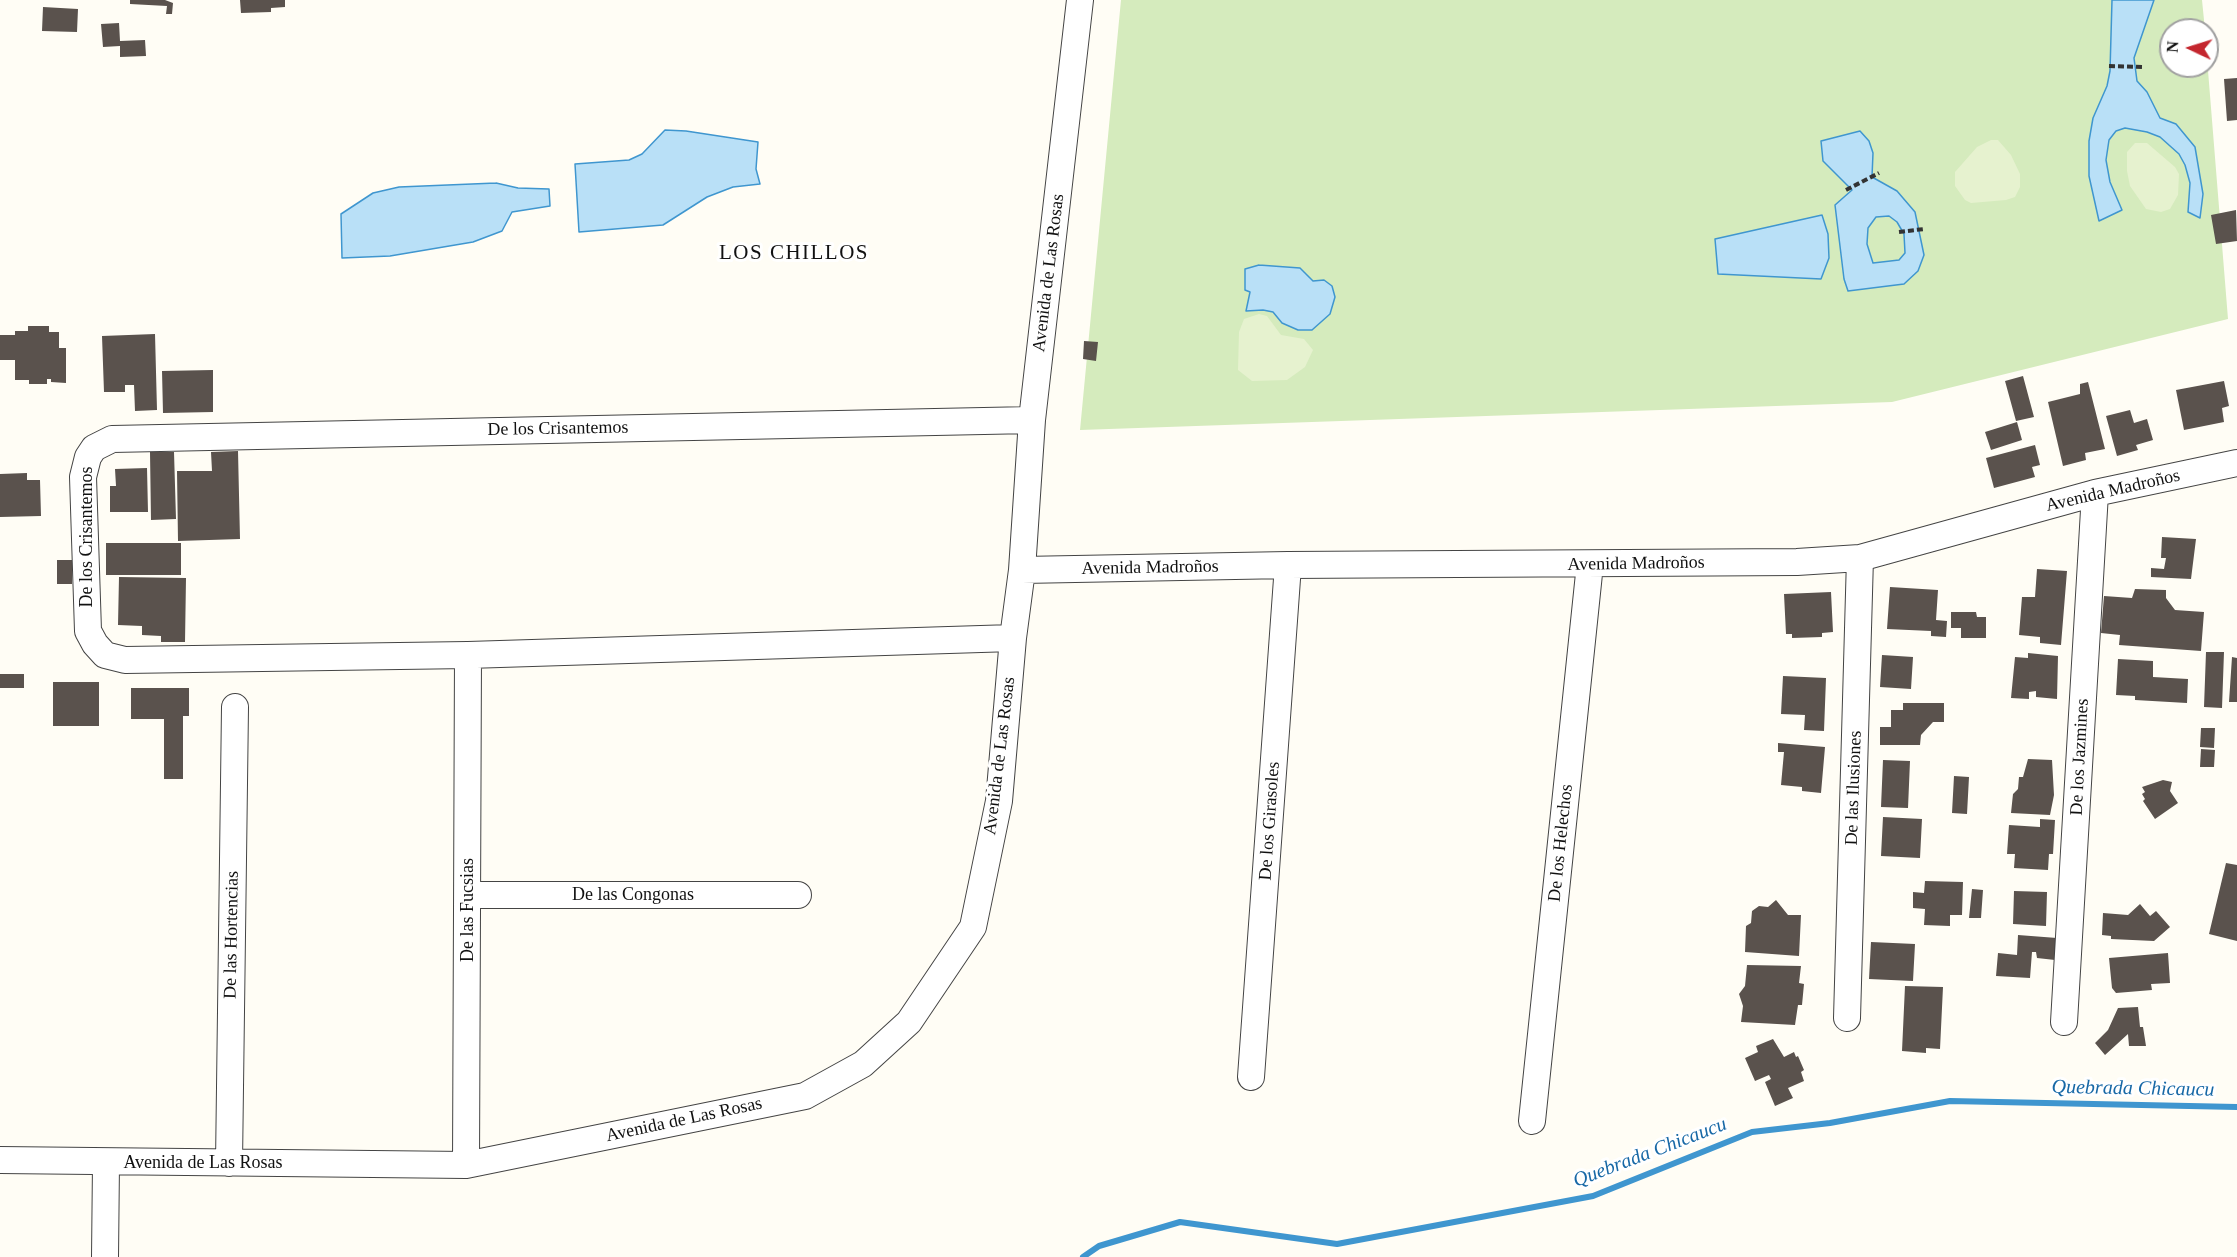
<!DOCTYPE html>
<meta charset="utf-8">
<style>
body{margin:0}
#map{position:relative;width:2237px;height:1257px;overflow:hidden;background:#fffdf5;font-family:Georgia,serif}
canvas{display:block}
.north{position:absolute;left:2159px;top:18px;width:60px;height:60px;box-sizing:border-box;background:#fff;border:2px solid #a0a0a0;border-radius:50%;rotate:274deg;font-size:16px;font-weight:700;line-height:24px;text-align:center;color:#111}
.north::after{content:'';display:block;margin:auto;width:21px;height:27px;background:#c4262e;clip-path:polygon(50% 0,100% 100%,50% 72%,0 100%)}
</style>
<div id="map">
<canvas width="2237" height="1257"></canvas>
<div class="north">N</div>
</div>
<script>
const g = document.querySelector('canvas').getContext('2d');
g.lineJoin = 'round';
function paint(path, color) {
  g.fillStyle = color;
  g.fill(path, 'evenodd');
}
function toPath(rows) {
  const path = new Path2D();
  for (const r of rows) {
    path.moveTo(r[0], r[1]);
    for (let i = 2; i < r.length; i += 2) path.lineTo(r[i], r[i + 1]);
  }
  return path;
}
function trace(path, color, width, dash) {
  g.strokeStyle = color;
  g.lineWidth = width;
  g.lineCap = dash ? 'butt' : 'round';
  g.setLineDash(dash || []);
  g.stroke(path);
}
function drawText(font, color, halo, rows, align = 'center') {
  g.font = font + ' Georgia,serif';
  g.lineWidth = 6;
  g.setLineDash([]);
  g.textBaseline = 'middle';
  g.strokeStyle = halo;
  g.fillStyle = color;
  for (const [text, x, y, turn = 0] of rows) {
    g.save();
    g.translate(x, y);
    g.rotate((+turn || 0) * Math.PI / 180);
    g.textAlign = isNaN(turn) ? turn : align;
    if (halo) g.strokeText(text, 0, 0);
    g.fillText(text, 0, 0);
    g.restore();
  }
}
const green = toPath([
 [1121,0,2202,0,2205,30,2171,30,2171,66,2207,66,2207,58,2228,319,1892,402,1080,430]
]);
const pitch = toPath([
 [1991,140,1998,140,2011,155,2020,174,2020,187,2015,197,2006,200,1971,203,1965,200,1955,186,1955,172,1977,147],
 [2135,143,2147,143,2175,167,2179,174,2178,195,2170,209,2161,212,2146,209,2130,186,2127,171,2127,152],
 [1259,314,1267,316,1281,335,1304,339,1313,350,1305,367,1287,380,1252,381,1238,370,1239,332,1244,319]
]);
const water = toPath([
 [2112,0,2154,0,2134,58,2137,81,2147,92,2160,118,2176,124,2195,147,2203,194,2200,218,2188,212,2190,183,2185,165,2179,154,2160,137,2147,132,2125,128,2116,131,2109,140,2106,160,2110,182,2122,210,2099,221,2089,176,2089,141,2093,118,2107,86,2110,71,2112,0],
 [665,130,686,131,758,142,756,169,760,184,733,187,707,197,663,225,579,232,575,164,629,160,642,154,665,130],
 [1860,131,1869,141,1873,153,1872,177,1897,191,1915,212,1924,255,1918,271,1904,284,1848,291,1844,279,1835,205,1852,190,1823,161,1821,141,1860,131],
 [1889,216,1897,222,1904,234,1905,253,1899,260,1873,263,1867,244,1868,228,1876,217,1889,216],
 [496,183,518,188,549,189,550,206,512,212,502,231,473,242,390,256,342,258,341,214,373,193,399,187,496,183],
 [1822,215,1828,234,1829,258,1821,279,1718,274,1715,239,1822,215],
 [1259,265,1300,268,1313,281,1324,280,1332,286,1335,297,1330,314,1312,330,1298,330,1282,323,1273,312,1263,310,1246,311,1250,292,1245,290,1245,269,1259,265]
]);
const stream = toPath([
 [1083,1257,1099,1246,1180,1222,1337,1244,1593,1196,1752,1132,1830,1123,1950,1101,2237,1107]
]);
const building = toPath([
 [130,0,165,0,173,3,172,14,166,14,167,6,130,4],
 [240,0,285,0,285,7,271,8,271,12,241,13],
 [43,7,78,9,77,32,42,31],
 [119,23,120,41,145,40,146,56,120,57,120,46,103,47,101,24],
 [2237,78,2237,120,2227,121,2224,79],
 [2236,210,2237,241,2216,244,2211,215],
 [28,326,49,326,49,332,59,332,59,348,66,348,66,383,51,382,51,379,47,379,47,384,29,384,29,380,15,380,15,360,0,360,0,335,15,335,15,331,28,331],
 [155,334,157,410,135,411,134,385,125,385,125,392,104,392,102,336],
 [1084,341,1098,342,1096,361,1083,359],
 [213,370,213,412,163,413,162,371],
 [2023,376,2034,417,2016,421,2005,381],
 [2224,381,2229,406,2222,408,2224,422,2184,430,2176,390],
 [2088,382,2105,449,2085,453,2086,460,2063,466,2048,402,2080,394,2080,384],
 [2130,410,2134,423,2147,419,2153,440,2136,445,2138,450,2117,456,2106,416],
 [2017,422,2022,440,1991,450,1985,432],
 [2035,445,2040,465,2032,467,2035,477,1994,488,1986,458],
 [238,451,240,539,178,541,177,471,212,471,211,452],
 [150,452,174,452,176,519,151,520],
 [147,468,148,512,110,512,110,486,116,486,115,469],
 [27,473,27,480,40,480,41,516,0,517,0,474],
 [2162,537,2196,539,2191,579,2151,577,2151,568,2164,569,2166,558,2161,558],
 [106,543,181,543,181,575,106,575],
 [57,560,72,560,72,584,57,584],
 [2037,569,2067,571,2061,645,2040,643,2040,637,2019,635,2022,597,2035,597],
 [119,577,186,578,185,642,161,642,161,636,142,635,142,626,118,625],
 [1890,587,1938,590,1936,620,1947,621,1946,637,1931,636,1931,631,1887,629],
 [2135,589,2166,590,2166,598,2175,610,2204,612,2201,651,2119,645,2120,635,2101,633,2104,596,2132,598],
 [1831,592,1833,632,1822,633,1822,637,1792,638,1792,634,1786,634,1784,594],
 [1951,612,1976,612,1977,617,1986,617,1986,638,1961,638,1961,628,1951,628],
 [2206,652,2224,652,2222,708,2204,707],
 [2028,653,2058,656,2057,699,2036,697,2036,691,2029,692,2029,699,2011,698,2015,657,2028,658],
 [1882,655,1913,657,1911,689,1880,687],
 [2232,657,2237,658,2237,702,2229,702],
 [2118,659,2153,661,2153,677,2188,679,2187,703,2135,700,2135,696,2116,695],
 [0,674,24,674,24,688,0,688],
 [1783,676,1826,678,1824,731,1804,730,1805,715,1781,714],
 [53,682,99,682,99,726,53,726],
 [131,688,189,688,189,716,183,716,183,779,164,779,164,719,131,719],
 [1903,703,1944,703,1944,722,1933,722,1921,735,1920,745,1880,745,1880,727,1891,727,1891,710,1903,710],
 [2201,728,2215,728,2214,748,2200,747],
 [1778,743,1825,747,1821,793,1802,791,1802,787,1781,785,1784,752,1778,752],
 [2201,749,2215,750,2214,767,2200,767],
 [2028,759,2052,760,2054,795,2050,815,2011,813,2013,794,2018,789,2019,777,2023,777],
 [1883,760,1910,761,1908,808,1881,807],
 [1954,776,1969,777,1967,814,1952,813],
 [2163,780,2172,782,2170,791,2178,803,2155,819,2143,801,2145,799,2142,794,2145,792,2142,787],
 [1883,817,1922,819,1920,858,1881,856],
 [2040,819,2055,820,2053,854,2049,854,2048,870,2014,868,2015,854,2007,854,2009,825,2040,827],
 [2226,863,2237,865,2237,941,2209,934],
 [1925,881,1963,882,1962,915,1950,915,1950,926,1924,925,1925,909,1913,908,1913,892,1924,893],
 [1972,889,1983,890,1981,918,1969,918],
 [2014,891,2047,892,2046,926,2013,924],
 [1776,900,1788,915,1801,915,1799,956,1745,952,1746,926,1751,923,1752,911,1759,906,1768,907],
 [2140,904,2150,916,2156,911,2170,927,2154,941,2111,939,2111,936,2102,935,2103,913,2128,915],
 [2018,935,2057,938,2055,960,2037,958,2036,952,2032,952,2030,978,1996,976,1998,953,2017,955],
 [1871,942,1915,944,1913,981,1869,979],
 [2168,953,2170,983,2151,984,2152,990,2116,993,2112,988,2109,958],
 [1747,965,1801,966,1799,983,1804,984,1802,1005,1798,1005,1795,1025,1741,1022,1743,1006,1739,994,1745,986],
 [1905,986,1943,987,1940,1049,1926,1048,1926,1053,1902,1051],
 [2138,1007,2140,1027,2143,1027,2146,1046,2129,1046,2128,1034,2105,1055,2095,1043,2108,1030,2118,1008],
 [1773,1039,1784,1057,1794,1052,1796,1057,1798,1056,1804,1070,1801,1072,1804,1081,1788,1088,1793,1098,1775,1106,1765,1082,1771,1079,1769,1075,1755,1081,1745,1058,1758,1052,1756,1046]
]);
const path = toPath([
 [2109,66,2142,67],
 [1846,190,1879,173],
 [1899,232,1924,229]
]);
const minor = toPath([
 [1022,570,1288,565,1797,562,1860,558,2095,493,2237,463],
 [1013,638,468,655,125,660,105,655,95,644,88,631,83,477,88,457,94,448,112,439,1032,420],
 [468,895,798,895],
 [1847,1018,1860,558],
 [2064,1022,2095,493],
 [1251,1077,1288,565],
 [1532,1121,1590,564],
 [0,1160,466,1165,805,1096,863,1064,909,1022,973,927,999,801,1013,638,1022,570,1032,420,1080,0],
 [229,1163,235,707],
 [466,1165,468,655],
 [105,1257,106,1163]
]);
const streetNames = [
 ["Avenida de Las Rosas",1049,273,-83],
 ["De los Crisantemos",558,429,-1],
 ["Avenida Madroños",2113,491,-13],
 ["De los Crisantemos",87,537,-90],
 ["Avenida Madroños",1636,564,-1],
 ["Avenida Madroños",1150,568,-1],
 ["Avenida de Las Rosas",1000,756,-83],
 ["De los Jazmines",2080,757,-87],
 ["De las Ilusiones",1854,788,-88],
 ["De los Girasoles",1270,821,-86],
 ["De los Helechos",1561,843,-84],
 ["De las Congonas",633,895],
 ["De las Fucsias",468,910,-90],
 ["De las Hortencias",232,935,-89],
 ["Avenida de Las Rosas",684,1120,-12],
 ["Avenida de Las Rosas",203,1163]
];
const waterNames = [
 ["Quebrada Chicaucu",2133,1089,1],
 ["Quebrada Chicaucu",1650,1153,-21]
];
const quarterNames = [
 ["LOS CHILLOS",794,253]
];
paint(green, '#d5ebbd');
paint(pitch, '#e6f2cf');
paint(water, '#b9e0f7');
trace(water, '#3f96cf', 1.5);
trace(stream, '#3f96cf', 6);
paint(building, '#5a524d');
trace(minor, '#444', 28);
trace(path, '#333', 4, [6, 3]);
trace(minor, '#fff', 26);
drawText('18px', '#111', '#fff', streetNames);
drawText('italic 20px', '#1768a6', '#fff', waterNames);
g.letterSpacing = '1.5px';
drawText('21px', '#111', '#fff', quarterNames);
g.letterSpacing = '0px';
</script>
